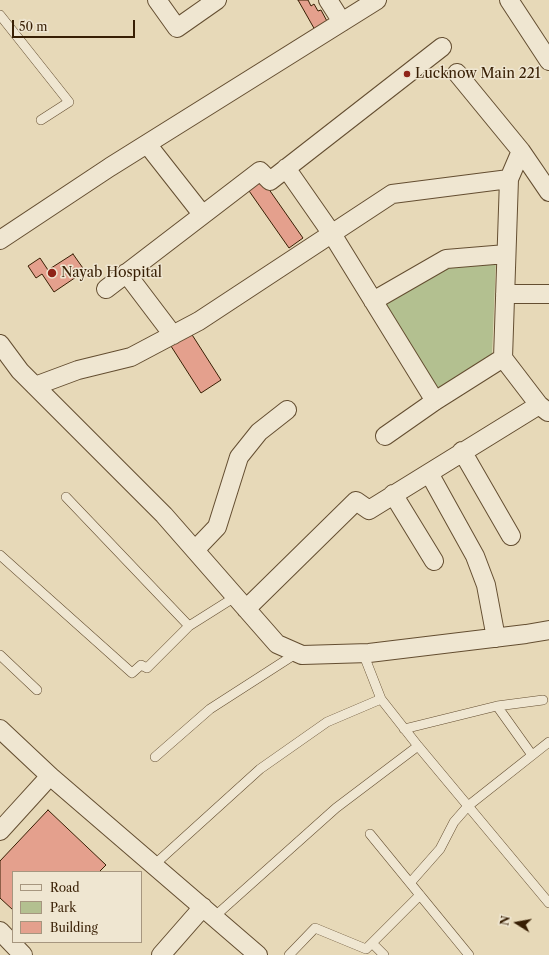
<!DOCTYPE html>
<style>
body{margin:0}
#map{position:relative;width:549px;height:955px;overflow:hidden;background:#e7d9b8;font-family:"Libre Caslon Text",serif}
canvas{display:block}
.legend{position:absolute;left:12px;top:871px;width:130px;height:72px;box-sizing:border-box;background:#efe6d1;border:1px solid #a6967f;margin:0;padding:5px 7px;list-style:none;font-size:12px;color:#381f04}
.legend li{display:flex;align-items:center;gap:8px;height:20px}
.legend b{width:20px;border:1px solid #a6967f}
.north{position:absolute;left:497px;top:903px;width:40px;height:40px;-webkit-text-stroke:3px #efe6d1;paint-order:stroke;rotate:281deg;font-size:11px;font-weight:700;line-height:16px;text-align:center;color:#381f04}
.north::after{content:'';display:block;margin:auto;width:14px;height:18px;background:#381f04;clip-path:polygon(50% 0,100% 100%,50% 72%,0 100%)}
.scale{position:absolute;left:12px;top:20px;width:123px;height:18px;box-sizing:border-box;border:2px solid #381f04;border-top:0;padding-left:5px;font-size:12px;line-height:14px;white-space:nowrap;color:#381f04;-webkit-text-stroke:3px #efe6d1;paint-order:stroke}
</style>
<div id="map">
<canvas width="549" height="955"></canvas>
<ul class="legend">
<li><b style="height:5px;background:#efe6d1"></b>Road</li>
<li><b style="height:11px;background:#b3c090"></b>Park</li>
<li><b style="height:11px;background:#e4a08d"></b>Building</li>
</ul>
<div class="north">N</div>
<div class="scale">50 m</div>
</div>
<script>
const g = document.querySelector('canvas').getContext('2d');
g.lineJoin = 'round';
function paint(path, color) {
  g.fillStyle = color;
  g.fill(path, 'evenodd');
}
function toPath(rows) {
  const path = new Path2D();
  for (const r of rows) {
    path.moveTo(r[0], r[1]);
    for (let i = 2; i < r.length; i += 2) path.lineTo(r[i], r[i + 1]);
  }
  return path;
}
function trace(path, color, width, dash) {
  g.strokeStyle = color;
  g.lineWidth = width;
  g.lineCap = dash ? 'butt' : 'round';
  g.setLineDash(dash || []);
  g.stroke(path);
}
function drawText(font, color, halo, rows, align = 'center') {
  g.font = font + ' "Libre Caslon Text",serif';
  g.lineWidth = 3;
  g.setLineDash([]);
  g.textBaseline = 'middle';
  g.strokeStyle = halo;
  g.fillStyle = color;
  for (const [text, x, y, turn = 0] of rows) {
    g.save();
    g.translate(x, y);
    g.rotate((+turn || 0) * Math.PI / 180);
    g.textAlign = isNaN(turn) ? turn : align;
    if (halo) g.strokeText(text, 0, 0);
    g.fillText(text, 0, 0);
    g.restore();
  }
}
const green = toPath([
 [496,259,492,356,434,392,382,303,449,264]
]);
const building = toPath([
 [298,0,308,0,311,6,314,4,318,11,321,10,328,23,315,30,298,0],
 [261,178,303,238,289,248,247,188,261,178],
 [73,254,85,271,54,292,42,274,36,278,28,266,40,258,48,270,73,254],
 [189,330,221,380,201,393,169,343,189,330],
 [48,810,106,865,99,872,13,872,13,910,0,898,0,861,48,810]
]);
const service = toPath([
 [0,15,69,102,41,120],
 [66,497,189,626],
 [0,555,132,673,141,665,147,668,189,626,235,597],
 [363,653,381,699,418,746,549,903],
 [0,655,37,690],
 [497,706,532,755],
 [404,729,497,706,543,700],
 [155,757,210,709,297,653],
 [370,834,469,955],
 [154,865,260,769,327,722,381,699],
 [410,883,440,849,454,822,468,806,549,742],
 [214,917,336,808,418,746],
 [372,943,384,955],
 [289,955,315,928,366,949,420,895]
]);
const minor = toPath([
 [157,0,177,28,217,0],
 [328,0,342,22],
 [509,0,549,61],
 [147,144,202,214],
 [521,151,549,192],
 [286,168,332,234,435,401],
 [0,240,110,167,377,0],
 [126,273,173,335],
 [106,289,260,171,270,181,442,47],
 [505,294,549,294],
 [373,301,446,259,506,254],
 [0,344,20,371,164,515,277,644,302,655,369,653,526,634,549,630],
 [503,358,539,405,548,412],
 [35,386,78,370,131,357,199,321,392,194,509,179],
 [385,436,435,401,503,358,509,179,521,151,457,73],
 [462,451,511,536],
 [429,473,475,556,486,585,496,638],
 [393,494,434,561],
 [195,550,217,527,239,457,259,432,287,410],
 [246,609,356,501,369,510,539,405],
 [0,729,50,776,258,955],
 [0,831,50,776],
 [0,931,23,955],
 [161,955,203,907]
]);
const markers = [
 [407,74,4,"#8f2418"],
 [52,273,5,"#8f2418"]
];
const poiNames = [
 ["Lucknow Main 221",415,74],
 ["Nayab Hospital",61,273]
];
paint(green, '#b3c090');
paint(building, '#e4a08d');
trace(building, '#381f04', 1);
trace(service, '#644e31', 10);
trace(minor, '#644e31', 20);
trace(service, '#efe6d1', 9);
trace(minor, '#efe6d1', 18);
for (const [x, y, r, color] of markers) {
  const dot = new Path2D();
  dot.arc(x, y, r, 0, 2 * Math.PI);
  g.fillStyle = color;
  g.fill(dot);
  trace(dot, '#efe6d1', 1.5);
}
drawText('14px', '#381f04', '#efe6d1', poiNames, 'left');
</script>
